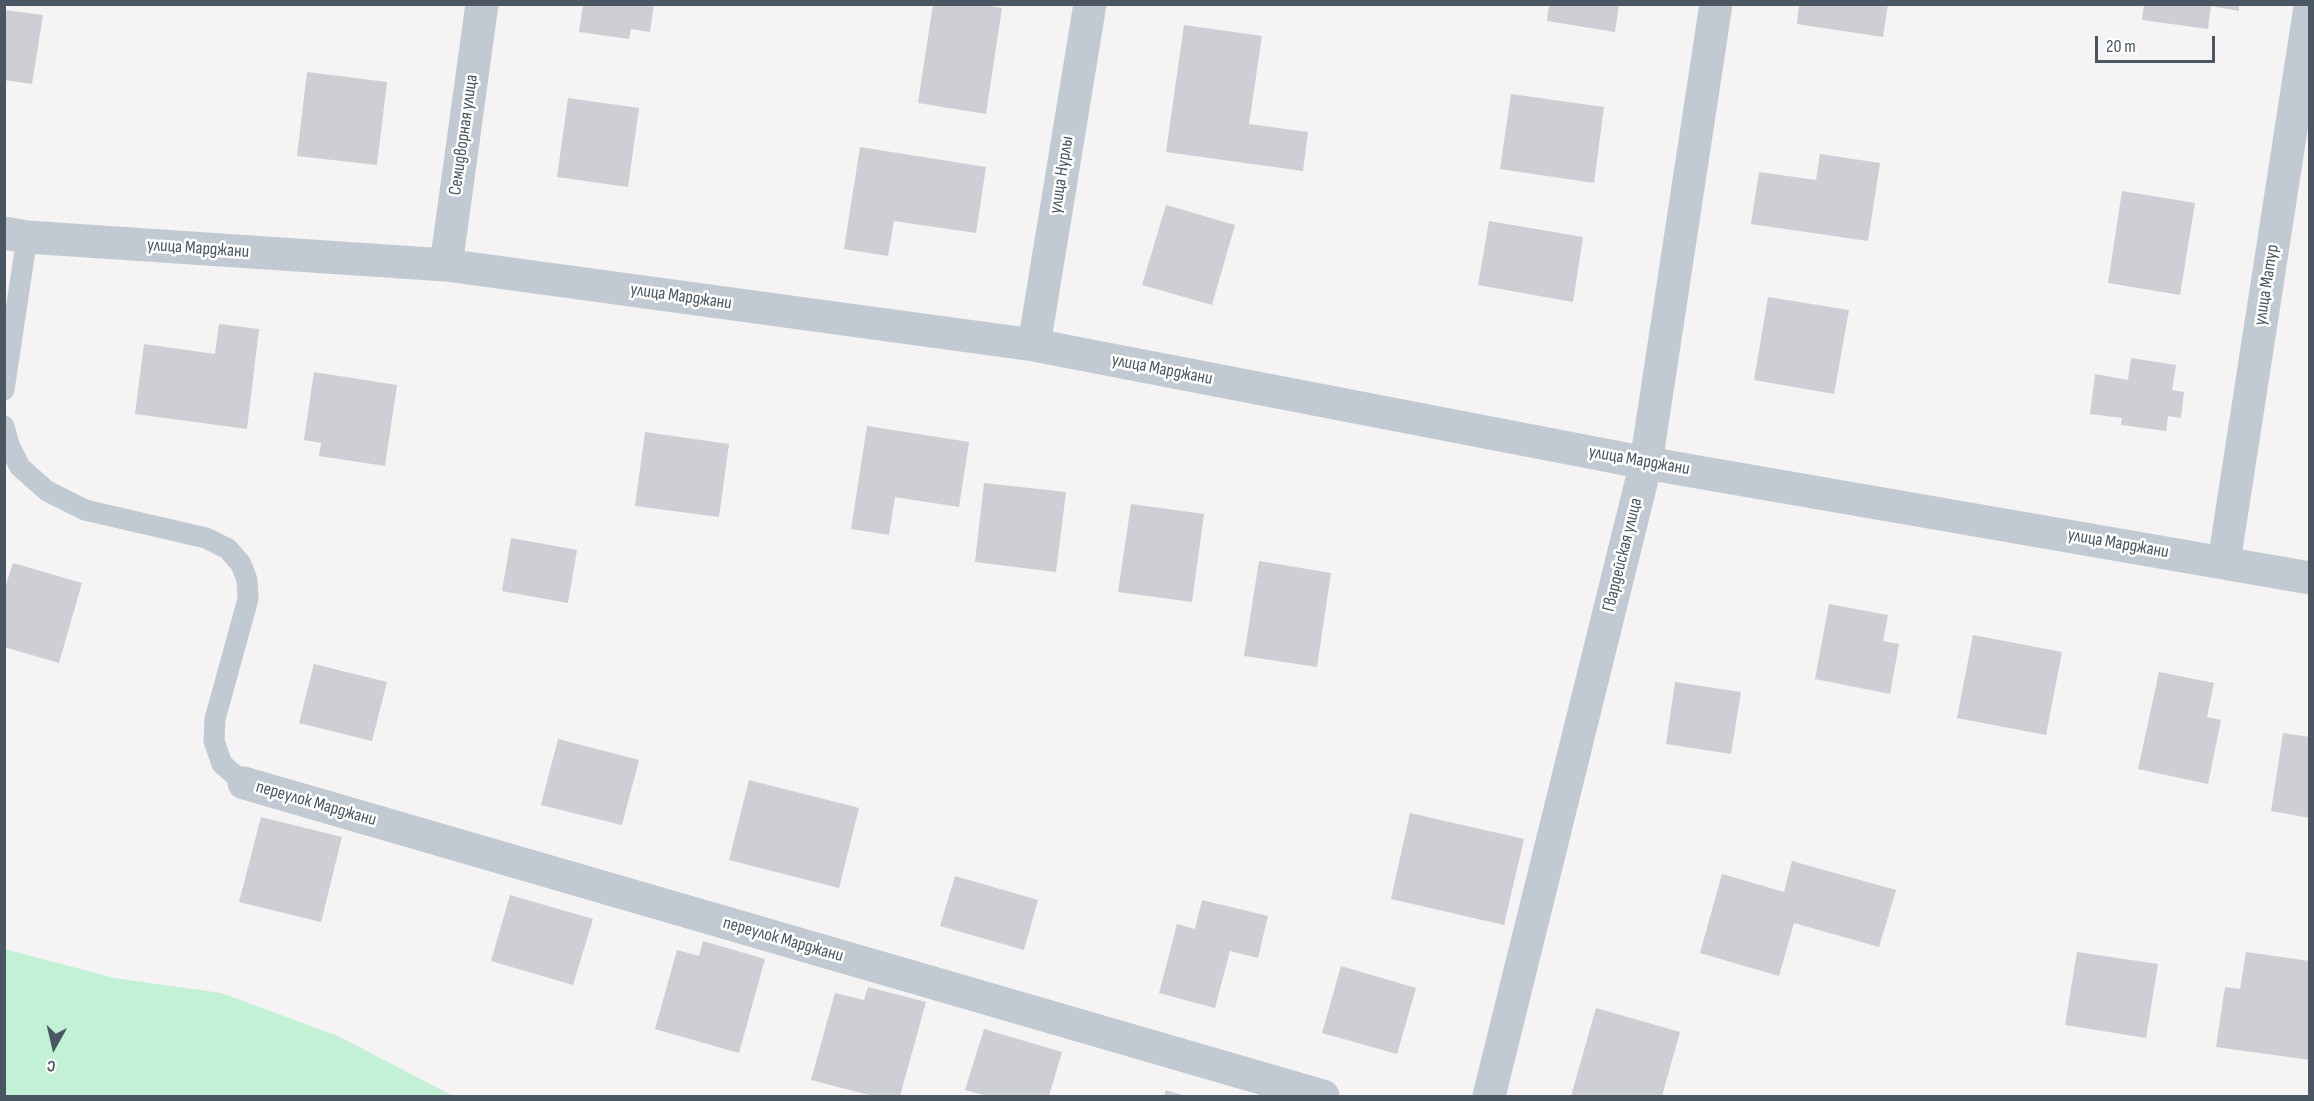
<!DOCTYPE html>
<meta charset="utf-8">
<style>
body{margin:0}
#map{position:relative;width:2314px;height:1101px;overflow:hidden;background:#f5f3f3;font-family:"Sofia Sans Condensed",sans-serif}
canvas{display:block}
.frame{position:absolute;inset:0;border:6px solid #4a5661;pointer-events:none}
.north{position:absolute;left:24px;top:1017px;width:60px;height:60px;-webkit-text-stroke:4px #fff;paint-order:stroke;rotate:188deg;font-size:16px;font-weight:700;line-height:24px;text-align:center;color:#4a5661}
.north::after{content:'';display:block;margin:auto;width:21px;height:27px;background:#4a5661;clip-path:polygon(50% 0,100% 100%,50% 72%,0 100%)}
.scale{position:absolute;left:2095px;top:36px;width:120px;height:27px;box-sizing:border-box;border:3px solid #4a5661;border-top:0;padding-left:8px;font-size:18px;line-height:21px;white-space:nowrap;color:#4a5661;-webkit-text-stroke:4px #fff;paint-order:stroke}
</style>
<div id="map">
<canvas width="2314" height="1101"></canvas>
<div class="frame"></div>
<div class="north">С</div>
<div class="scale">20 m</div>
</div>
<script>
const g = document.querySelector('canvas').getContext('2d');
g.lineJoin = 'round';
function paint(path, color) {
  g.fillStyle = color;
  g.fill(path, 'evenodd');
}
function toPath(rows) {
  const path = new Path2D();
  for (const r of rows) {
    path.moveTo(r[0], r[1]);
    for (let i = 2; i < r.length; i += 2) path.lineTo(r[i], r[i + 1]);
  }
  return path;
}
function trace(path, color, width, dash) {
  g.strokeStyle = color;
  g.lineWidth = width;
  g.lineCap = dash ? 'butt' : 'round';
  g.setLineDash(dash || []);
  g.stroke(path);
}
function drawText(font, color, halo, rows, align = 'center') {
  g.font = font + ' "Sofia Sans Condensed",sans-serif';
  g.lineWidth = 5;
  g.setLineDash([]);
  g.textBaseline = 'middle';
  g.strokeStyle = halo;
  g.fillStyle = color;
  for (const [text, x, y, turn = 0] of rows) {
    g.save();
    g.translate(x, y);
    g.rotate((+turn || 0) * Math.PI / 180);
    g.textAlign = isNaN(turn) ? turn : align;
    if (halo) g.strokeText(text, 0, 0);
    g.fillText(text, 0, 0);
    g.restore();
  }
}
const green = toPath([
 [5,949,114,978,221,993,338,1036,453,1096,5,1096]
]);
const building = toPath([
 [583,4,654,4,650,32,631,29,629,39,579,32],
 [933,4,981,4,1002,8,986,114,918,103],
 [1549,4,1619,4,1615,32,1547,21],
 [1799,4,1888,4,1883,37,1797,24],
 [2144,4,2239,4,2239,11,2211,6,2208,29,2142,20],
 [4,10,43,15,32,84,4,80],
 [1184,25,1262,36,1249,124,1308,132,1303,171,1166,152],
 [307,72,387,82,377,165,297,156],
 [1511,94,1604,107,1594,183,1500,169],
 [568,98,639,108,628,187,557,177],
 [860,147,986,167,976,233,894,221,888,256,844,249],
 [1820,154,1880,163,1868,241,1751,224,1759,172,1816,180],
 [2122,191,2195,203,2180,295,2108,283],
 [1166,205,1235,225,1212,305,1142,285],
 [1489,221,1583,237,1573,302,1478,285],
 [1768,297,1849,310,1834,394,1754,380],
 [219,324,259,329,247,429,135,414,144,344,215,354],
 [2131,358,2176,365,2172,390,2184,392,2181,418,2168,416,2166,431,2121,425,2122,418,2090,414,2095,374,2128,380],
 [314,372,397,385,385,466,319,456,321,443,304,440],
 [867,426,969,442,959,507,895,497,889,535,851,529],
 [645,432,729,444,719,517,635,506],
 [984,483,1066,492,1056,572,975,562],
 [1131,504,1204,514,1192,602,1118,592],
 [511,538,577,550,568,603,502,591],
 [1259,561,1331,573,1317,667,1244,656],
 [13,563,82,583,59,663,4,647,4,591],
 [1829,604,1888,615,1883,641,1899,644,1890,694,1815,679],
 [1973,635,2062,652,2046,735,1957,718],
 [314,664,387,682,372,741,299,723],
 [2159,672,2214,683,2207,717,2221,720,2208,784,2138,769],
 [1675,682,1741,692,1731,754,1666,744],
 [2283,733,2310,737,2310,818,2271,811],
 [558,739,639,760,622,825,541,805],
 [749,780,859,808,839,888,729,860],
 [1410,813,1524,839,1504,925,1391,899],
 [261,817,342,837,321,922,239,902],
 [1792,861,1896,890,1879,947,1794,923,1779,976,1700,953,1722,874,1784,892],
 [955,876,1038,900,1024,950,940,926],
 [510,895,593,919,573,985,491,961],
 [1202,900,1268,916,1258,958,1230,951,1215,1008,1159,993,1177,924,1195,929],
 [703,941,765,959,739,1053,655,1029,677,950,699,956],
 [2077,952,2158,964,2146,1038,2065,1025],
 [2246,952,2310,961,2310,1060,2216,1047,2225,987,2240,989],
 [1341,966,1416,988,1397,1054,1322,1033],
 [868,987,926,1002,900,1096,873,1096,811,1080,835,993,864,1000],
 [1596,1008,1680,1032,1662,1096,1571,1096],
 [984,1029,1062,1052,1049,1096,988,1096,965,1090],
 [1166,1090,1185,1096,1164,1096]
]);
const service = toPath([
 [4,390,27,237],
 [4,426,9,445,20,467,47,491,85,510,206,538,228,549,241,564,247,580,248,599,215,719,214,741,222,764,244,783]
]);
const minor = toPath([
 [4,233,27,237,446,265,1034,345,1646,463,2310,578],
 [446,265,482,4],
 [1034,345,1090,4],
 [2224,562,2310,7],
 [244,783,1323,1096],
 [1489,1096,1646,463,1716,4]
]);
const streetNames = [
 ["Семидворная улица",464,135,-82],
 ["улица Нурлы",1062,175,-81],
 ["улица Марджани",198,249,4],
 ["улица Матур",2267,285,-81],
 ["улица Марджани",681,297,8],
 ["улица Марджани",1162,370,11],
 ["улица Марджани",1639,461,10],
 ["улица Марджани",2118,544,10],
 ["Гвардейская улица",1623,555,-76],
 ["переулок Марджани",316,804,16],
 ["переулок Марджани",783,940,16]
];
paint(green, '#c3f1d5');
paint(building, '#cdcfd5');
trace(service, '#c1cad2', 21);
trace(minor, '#c1cad2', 33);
drawText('18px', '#4a5661', '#fff', streetNames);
</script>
